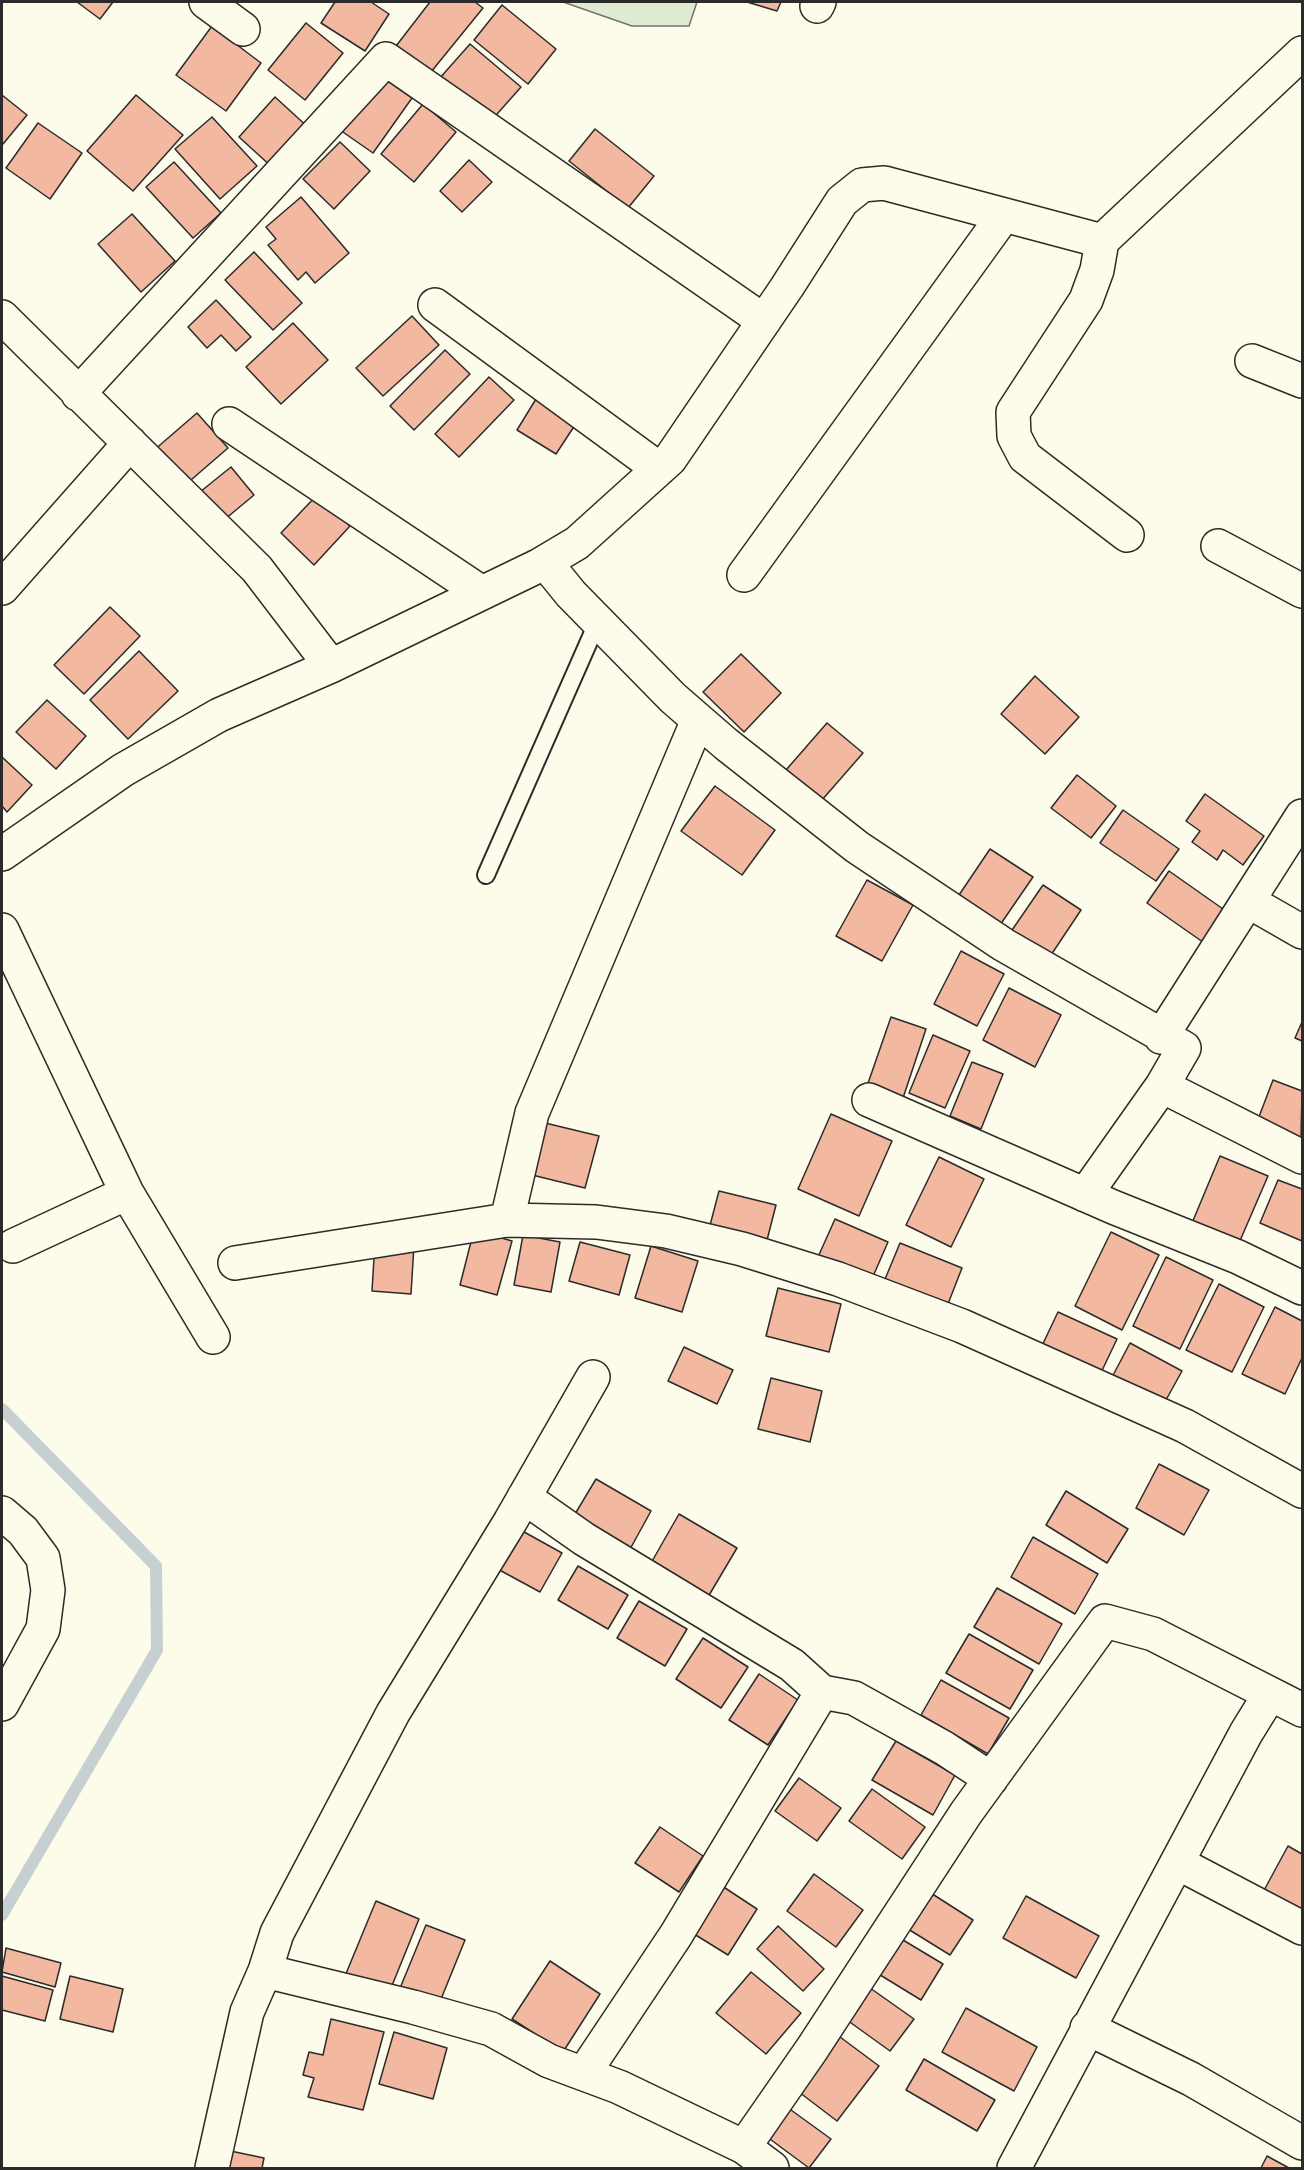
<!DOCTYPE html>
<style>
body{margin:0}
#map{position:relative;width:1304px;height:2170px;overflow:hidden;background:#fdfbea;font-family:"DM Sans",sans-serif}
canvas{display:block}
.frame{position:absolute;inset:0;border:3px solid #2b2b2b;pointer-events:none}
</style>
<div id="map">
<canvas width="1304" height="2170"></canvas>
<div class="frame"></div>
</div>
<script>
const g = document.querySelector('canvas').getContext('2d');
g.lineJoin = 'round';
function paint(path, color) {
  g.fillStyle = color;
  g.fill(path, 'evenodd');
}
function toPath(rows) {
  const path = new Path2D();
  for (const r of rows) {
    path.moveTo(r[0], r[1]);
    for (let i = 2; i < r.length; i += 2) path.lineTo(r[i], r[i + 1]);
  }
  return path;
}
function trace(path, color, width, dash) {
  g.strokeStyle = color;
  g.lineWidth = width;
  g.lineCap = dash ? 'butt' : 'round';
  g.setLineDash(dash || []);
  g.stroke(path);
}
const green = toPath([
 [563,2,697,2,689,26,632,26,563,2]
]);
const stream = toPath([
 [2,1409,156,1566,157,1650,2,1915]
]);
const building = toPath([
 [77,2,113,2,100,19,77,2],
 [335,2,371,2,389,14,365,51,321,23,335,2],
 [430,2,475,2,483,8,431,72,386,59,430,2],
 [747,2,781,2,777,11,747,2],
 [502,5,556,49,528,84,474,40,502,5],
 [306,23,343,53,305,100,268,70,306,23],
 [212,26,261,63,226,111,176,75,212,26],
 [470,44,521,87,490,122,439,79,470,44],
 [379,75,412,98,373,153,340,130,379,75],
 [2,95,27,115,3,144,2,143,2,95],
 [136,95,183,135,133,191,87,151,136,95],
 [275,97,310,129,273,168,239,137,275,97],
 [423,104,456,132,414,182,381,154,423,104],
 [212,117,257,166,220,199,175,149,212,117],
 [38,123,82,153,50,199,6,168,38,123],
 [595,129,654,176,628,208,569,161,595,129],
 [340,142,370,171,334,209,303,179,340,142],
 [469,160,492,182,462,212,440,191,469,160],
 [174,162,221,213,193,238,146,187,174,162],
 [301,197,349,253,315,283,306,272,298,280,268,245,276,239,266,227,301,197],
 [132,214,175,261,141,292,98,244,132,214],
 [254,252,302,303,273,330,225,280,254,252],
 [216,300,251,337,236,351,221,335,207,348,188,327,216,300],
 [412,316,439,345,383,396,356,368,412,316],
 [293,323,328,360,281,404,246,367,293,323],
 [445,350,470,374,414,430,390,406,445,350],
 [489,377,514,400,459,457,435,434,489,377],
 [536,399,575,425,556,454,517,430,536,399],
 [197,413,228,448,184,486,153,451,197,413],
 [231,467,254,495,218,525,195,496,231,467],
 [317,495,350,526,314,565,281,533,317,495],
 [110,607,140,636,84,694,54,665,110,607],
 [139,651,178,691,128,739,90,700,139,651],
 [741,654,781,693,744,732,703,692,741,654],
 [1035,676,1079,717,1045,754,1001,714,1035,676],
 [47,700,86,736,56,769,16,732,47,700],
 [827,723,863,753,822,800,786,770,827,723],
 [2,757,32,785,7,812,2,806,2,757],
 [1077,775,1116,806,1091,838,1051,808,1077,775],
 [715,786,775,830,742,875,681,831,715,786],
 [1205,794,1264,836,1243,865,1223,850,1217,860,1192,842,1200,831,1186,821,1205,794],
 [1123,810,1179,849,1156,881,1100,843,1123,810],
 [990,849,1033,877,1000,925,957,898,990,849],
 [1169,871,1233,916,1210,947,1147,903,1169,871],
 [867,880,913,905,882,961,836,936,867,880],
 [1043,885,1081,910,1049,958,1010,933,1043,885],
 [961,951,1004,974,977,1026,934,1004,961,951],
 [1009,988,1061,1015,1035,1067,983,1040,1009,988],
 [891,1017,926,1029,902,1101,866,1089,891,1017],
 [1302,1022,1302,1041,1295,1038,1302,1022],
 [933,1035,970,1051,945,1108,909,1093,933,1035],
 [972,1062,1003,1074,981,1129,950,1116,972,1062],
 [1273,1080,1302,1091,1301,1139,1257,1122,1273,1080],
 [831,1114,892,1141,859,1216,798,1189,831,1114],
 [541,1122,599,1136,585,1188,528,1174,541,1122],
 [1220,1156,1268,1176,1239,1243,1192,1223,1220,1156],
 [939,1157,984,1179,951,1247,906,1225,939,1157],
 [1278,1180,1302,1189,1302,1241,1260,1223,1278,1180],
 [719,1191,776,1205,765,1248,708,1233,719,1191],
 [835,1219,888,1242,871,1281,818,1257,835,1219],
 [474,1230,512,1241,497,1295,460,1285,474,1230],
 [1111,1232,1159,1255,1122,1330,1075,1306,1111,1232],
 [523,1235,560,1242,551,1292,514,1285,523,1235],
 [375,1242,414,1245,411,1294,372,1291,375,1242],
 [580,1242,630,1255,619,1295,569,1281,580,1242],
 [900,1243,962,1268,946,1309,883,1284,900,1243],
 [651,1246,698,1261,682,1312,635,1298,651,1246],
 [1166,1257,1213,1280,1180,1349,1133,1326,1166,1257],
 [1219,1284,1264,1307,1232,1372,1186,1350,1219,1284],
 [778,1288,841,1304,829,1352,766,1336,778,1288],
 [1275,1307,1302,1321,1302,1358,1285,1394,1242,1374,1275,1307],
 [1058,1312,1117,1339,1098,1379,1039,1352,1058,1312],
 [1130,1343,1182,1371,1161,1409,1110,1381,1130,1343],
 [684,1347,733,1370,717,1404,668,1381,684,1347],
 [771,1378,822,1391,810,1442,758,1429,771,1378],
 [1159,1464,1209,1490,1184,1535,1136,1508,1159,1464],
 [596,1479,651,1511,629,1551,572,1519,596,1479],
 [1066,1491,1128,1529,1107,1563,1046,1525,1066,1491],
 [679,1514,737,1548,705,1602,647,1570,679,1514],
 [517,1528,562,1553,540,1592,494,1567,517,1528],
 [1033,1537,1098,1574,1075,1614,1011,1577,1033,1537],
 [578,1566,628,1595,608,1629,558,1600,578,1566],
 [997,1588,1062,1624,1039,1664,974,1627,997,1588],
 [639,1601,687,1629,665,1666,617,1638,639,1601],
 [969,1634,1033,1670,1010,1709,946,1673,969,1634],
 [703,1638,748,1667,721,1708,676,1679,703,1638],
 [759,1674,798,1700,768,1745,729,1720,759,1674],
 [941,1680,1009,1718,988,1754,921,1715,941,1680],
 [896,1741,955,1775,933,1815,872,1780,896,1741],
 [799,1778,841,1808,817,1841,775,1811,799,1778],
 [872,1789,925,1827,902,1859,849,1821,872,1789],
 [660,1827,703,1856,679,1892,635,1863,660,1827],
 [1288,1846,1302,1854,1302,1916,1262,1894,1288,1846],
 [814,1874,863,1910,836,1947,787,1911,814,1874],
 [716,1882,757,1909,728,1955,686,1929,716,1882],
 [923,1888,973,1920,950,1955,900,1924,923,1888],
 [1026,1896,1099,1936,1076,1978,1003,1938,1026,1896],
 [376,1901,419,1919,389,1993,345,1976,376,1901],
 [426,1925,465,1940,437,2009,398,1993,426,1925],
 [778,1926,824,1969,803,1991,757,1949,778,1926],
 [893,1934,943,1964,921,2000,872,1970,893,1934],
 [6,1948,61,1963,55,1987,2,1972,6,1948],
 [550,1961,600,1994,563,2052,512,2019,550,1961],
 [751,1972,801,2013,766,2054,716,2013,751,1972],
 [2,1976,53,1990,45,2021,2,2010,2,1976],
 [70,1976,123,1989,113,2032,60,2019,70,1976],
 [863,1983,914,2019,890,2051,840,2015,863,1983],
 [966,2008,1037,2047,1014,2091,942,2052,966,2008],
 [331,2019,384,2032,363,2110,308,2097,314,2078,303,2075,309,2052,323,2055,331,2019],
 [832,2031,879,2066,837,2121,791,2086,832,2031],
 [394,2032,447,2048,433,2099,379,2084,394,2032],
 [924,2059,995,2100,977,2131,906,2090,924,2059],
 [780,2102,831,2139,809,2168,759,2131,780,2102],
 [221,2149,264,2158,262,2168,217,2168,221,2149],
 [1267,2156,1289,2168,1261,2168,1267,2156]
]);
const service = toPath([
 [486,875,598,621]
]);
const minor = toPath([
 [206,2,243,29],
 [817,6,819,2],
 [435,305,659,469],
 [2,317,257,569,331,666],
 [1252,361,1302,381],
 [78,394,386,59,764,321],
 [229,424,482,593],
 [1127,535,1025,457,1014,436,1013,412,1086,300,1097,270,1102,241,1302,53],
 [1218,546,1302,591],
 [545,562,571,594,673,698,726,744,857,847,1004,945,1184,1048,1162,1086],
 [744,575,1004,215],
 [2,588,130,443],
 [2,854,123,770,219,715,331,666,540,565,577,543,670,459,787,287,842,201,862,185,884,183,1102,241],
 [1248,901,1302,932],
 [2,930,127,1193,213,1337],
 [1161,1037,1302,816],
 [869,1100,1113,1207,1238,1257,1302,1288],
 [1085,1195,1162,1086,1302,1157],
 [507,1220,532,1113,698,720],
 [13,1246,127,1193],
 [235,1263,507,1220,596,1222,666,1231,742,1249,838,1279,962,1326,1185,1426,1302,1491],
 [524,1497,584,1539,792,1665,822,1692,854,1698,944,1748,991,1779],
 [2,1513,23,1531,43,1558,48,1590,43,1629,2,1704],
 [1178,1863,1302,1928],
 [265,1971,413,2007,491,2029,549,2061,619,2087,744,2147,772,2168],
 [1087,2028,1191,2079,1302,2143],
 [584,2073,676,1935,822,1692],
 [744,2147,812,2049,966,1813,1105,1621,1153,1634,1302,1710],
 [212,2168,247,2012,265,1971,277,1933,393,1713,510,1522,593,1377],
 [1014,2168,1246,1733,1270,1694]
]);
paint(green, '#deebd1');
trace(green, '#74746e', 1.5);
trace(stream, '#c7d0d0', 12);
paint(building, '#f2b8a0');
trace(building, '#2b2b2b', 1.5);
trace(service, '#2b2b2b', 20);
trace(minor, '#2b2b2b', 36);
trace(service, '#fdfbea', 16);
trace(minor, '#fdfbea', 33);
</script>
